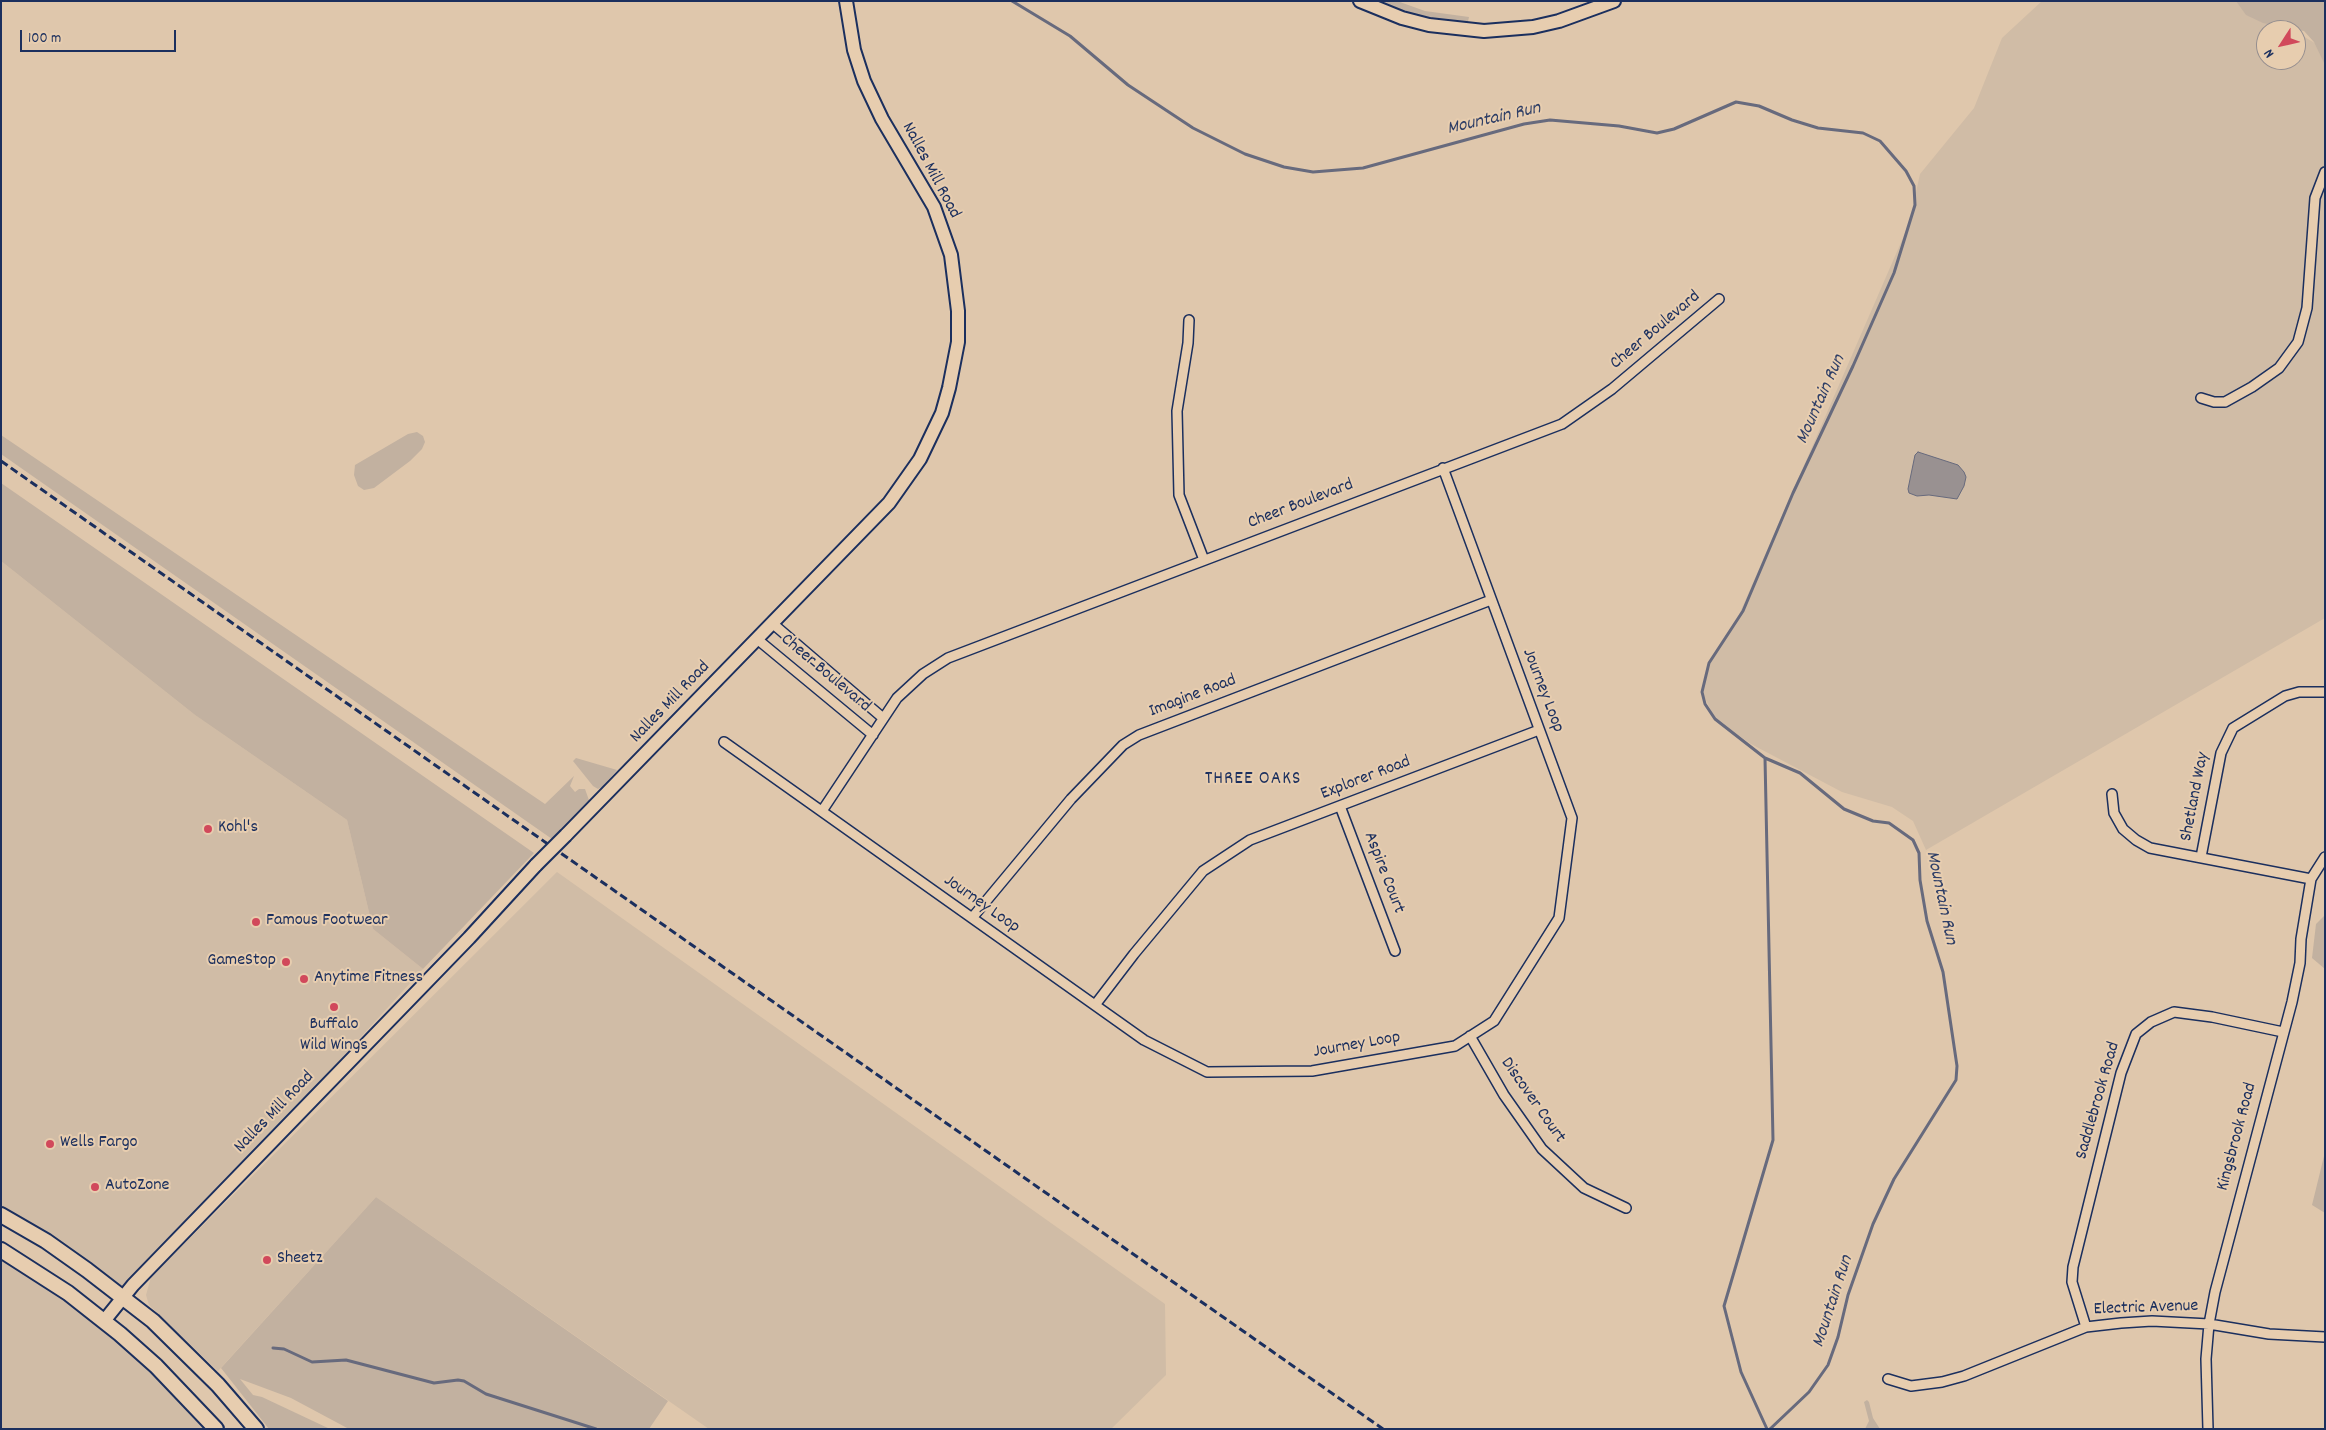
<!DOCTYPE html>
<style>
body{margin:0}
#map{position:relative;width:2326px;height:1430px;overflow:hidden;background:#dfc7ac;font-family:Dekko,sans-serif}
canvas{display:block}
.frame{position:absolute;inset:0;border:2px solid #1b2f5e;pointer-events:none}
.north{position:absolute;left:2256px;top:20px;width:50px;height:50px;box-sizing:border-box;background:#e7cdaf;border:1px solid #958e8f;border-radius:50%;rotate:235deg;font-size:14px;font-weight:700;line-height:20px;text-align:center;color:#1b2f5e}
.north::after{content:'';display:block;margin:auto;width:18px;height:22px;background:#d1495b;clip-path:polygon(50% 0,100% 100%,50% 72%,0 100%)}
.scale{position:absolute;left:20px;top:30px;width:156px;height:22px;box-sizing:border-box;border:2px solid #1b2f5e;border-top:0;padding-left:6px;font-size:15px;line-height:18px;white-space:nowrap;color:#1b2f5e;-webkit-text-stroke:4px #e7cdaf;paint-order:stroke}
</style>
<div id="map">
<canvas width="2326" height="1430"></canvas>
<div class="frame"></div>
<div class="north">N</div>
<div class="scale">100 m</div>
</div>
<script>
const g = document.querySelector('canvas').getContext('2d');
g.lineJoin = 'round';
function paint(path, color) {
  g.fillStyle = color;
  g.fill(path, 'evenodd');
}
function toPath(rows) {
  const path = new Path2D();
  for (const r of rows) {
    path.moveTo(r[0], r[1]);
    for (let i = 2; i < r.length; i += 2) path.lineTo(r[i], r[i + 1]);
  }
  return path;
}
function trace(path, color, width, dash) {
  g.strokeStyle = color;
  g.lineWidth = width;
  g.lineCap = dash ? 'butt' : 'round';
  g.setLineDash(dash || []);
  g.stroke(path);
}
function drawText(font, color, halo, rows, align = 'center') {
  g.font = font + ' Dekko,sans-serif';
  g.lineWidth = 4;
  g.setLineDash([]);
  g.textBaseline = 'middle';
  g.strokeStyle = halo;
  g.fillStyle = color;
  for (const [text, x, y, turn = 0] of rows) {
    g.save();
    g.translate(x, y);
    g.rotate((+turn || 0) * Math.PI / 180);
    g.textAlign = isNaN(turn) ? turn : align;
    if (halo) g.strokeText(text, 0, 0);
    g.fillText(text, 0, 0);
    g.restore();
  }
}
const built = toPath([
 [2042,1,2241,1,2292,30,2266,30,2266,60,2296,60,2296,32,2325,49,2325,618,1926,850,1913,821,1892,807,1842,792,1751,744,1715,719,1702,692,1709,663,1735,624,1909,224,1920,174,1974,108,2002,38],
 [1,561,195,715,347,820,373,929,423,969,123,1297,1,1215],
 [557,872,1165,1304,1166,1375,1111,1429,709,1429,376,1197,218,1371,149,1305,146,1295,151,1277],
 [1,1250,68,1293,215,1429,1,1429]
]);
const green = toPath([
 [1369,1,1397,1,1425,11,1469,17,1467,26,1402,15],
 [2236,1,2325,1,2325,65,2314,42,2304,31,2263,23,2246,15],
 [417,432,423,436,425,442,422,449,410,461,374,488,364,490,358,486,354,475,355,465,408,434],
 [1,435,545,804,574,776,570,786,575,792,579,789,585,789,590,803,552,839,1,454],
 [1,483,534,853,423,969,373,929,347,820,195,715,1,561],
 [576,758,617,770,602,787,598,789,593,786,573,761],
 [2325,915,2325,969,2312,958,2316,924],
 [2325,1152,2325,1213,2312,1205],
 [376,1197,668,1401,649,1429,349,1429,291,1398,240,1379,253,1395,262,1397,330,1429,269,1429,221,1368],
 [1867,1400,1869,1402,1873,1418,1880,1429,1865,1429,1869,1421,1864,1402]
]);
const water = toPath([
 [1918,452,1958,465,1964,472,1966,477,1964,486,1957,499,1929,495,1917,496,1909,493,1908,489,1915,455,1918,452]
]);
const stream = toPath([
 [1012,1,1070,36,1128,85,1193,128,1245,154,1284,167,1313,172,1363,168,1524,124,1550,120,1619,126,1657,133,1674,129,1736,102,1759,106,1792,120,1818,128,1863,133,1880,141,1906,171,1914,186,1915,205,1894,273,1853,366,1793,493,1743,611,1709,663,1702,692,1705,704,1715,719,1765,758,1800,773,1844,809,1873,821,1889,823,1913,840,1919,853,1920,880,1927,921,1943,972,1957,1066,1956,1080,1894,1179,1873,1224,1848,1295,1838,1337,1828,1365,1809,1392,1770,1429],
 [1765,758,1773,1140,1724,1306,1741,1372,1767,1429],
 [273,1348,284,1349,312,1362,346,1360,434,1383,458,1380,464,1381,486,1394,596,1429]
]);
const street = toPath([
 [1189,320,1188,343,1177,411,1179,495,1204,560],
 [2201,398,2214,402,2225,402,2252,387,2279,368,2298,342,2307,308,2315,198,2325,172],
 [772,623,883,718],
 [757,639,873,735],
 [724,742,1144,1040,1207,1072,1312,1071,1455,1046,1494,1021,1559,918,1572,818,1443,468],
 [2112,794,2114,813,2123,829,2136,840,2150,848,2311,879],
 [1340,806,1395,951],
 [822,811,897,698,923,674,948,658,1562,424,1612,389,1719,299],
 [2201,857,2221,753,2233,728,2285,696,2299,692,2325,692],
 [972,918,1071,799,1123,745,1139,735,1491,600],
 [1095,1005,1134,954,1203,871,1250,840,1539,730],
 [1470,1036,1504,1095,1542,1149,1584,1188,1626,1208],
 [2086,1327,2072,1282,2073,1267,2121,1073,2136,1034,2151,1022,2174,1012,2212,1017,2283,1032],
 [1888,1379,1911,1386,1942,1382,1964,1376,2086,1327,2121,1323,2152,1321,2209,1324,2269,1334,2325,1337],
 [2208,1429,2206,1359,2209,1324,2215,1292,2292,1002,2300,963,2301,939,2311,879,2325,857]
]);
const secondary = toPath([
 [1360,1,1402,18,1429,25,1484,31,1533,27,1559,21,1614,1],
 [566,835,889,503,920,459,942,413,949,388,958,342,958,311,951,255,934,207,882,119,864,81,854,50,846,1],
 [104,1321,133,1285,469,938,536,865]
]);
const primary = toPath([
 [1,1215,46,1241,87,1270,153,1321,218,1385,256,1429],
 [1,1250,68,1293,120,1334,156,1366,216,1429]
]);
const rail = toPath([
 [1,461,1383,1429]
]);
const secondaryBridge = toPath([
 [536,865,566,835]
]);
const markers = [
 [208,829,5,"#d1495b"],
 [256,922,5,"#d1495b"],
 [286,962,5,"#d1495b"],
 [304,979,5,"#d1495b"],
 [334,1007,5,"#d1495b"],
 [50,1144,5,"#d1495b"],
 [95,1187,5,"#d1495b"],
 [267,1260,5,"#d1495b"]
];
const streetNames = [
 ["Nalles Mill Road",930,171,62],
 ["Cheer Boulevard",1656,331,-40],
 ["Cheer Boulevard",1301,505,-21],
 ["Cheer Boulevard",825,674,40],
 ["Journey Loop",1542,691,69],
 ["Imagine Road",1193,697,-21],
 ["Nalles Mill Road",671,703,-46],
 ["Explorer Road",1366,779,-21],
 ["Shetland Way",2196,797,-79],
 ["Aspire Court",1383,873,69],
 ["Journey Loop",981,905,35],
 ["Journey Loop",1357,1046,-10],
 ["Discover Court",1532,1101,55],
 ["Saddlebrook Road",2099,1101,-74],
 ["Nalles Mill Road",275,1113,-46],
 ["Kingsbrook Road",2238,1137,-75],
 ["Electric Avenue",2146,1309,-2]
];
const poiNames = [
 ["Kohl's",218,829],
 ["Famous Footwear",266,922],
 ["GameStop",276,962,"right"],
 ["Anytime Fitness",314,979],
 ["Buffalo",334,1026,"center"],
 ["Wild Wings",334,1047,"center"],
 ["Wells Fargo",60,1144],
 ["AutoZone",105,1187],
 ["Sheetz",277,1260]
];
const waterNames = [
 ["Mountain Run",1494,120,-13],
 ["Mountain Run",1822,400,-66],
 ["Mountain Run",1940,898,78],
 ["Mountain Run",1834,1302,-72]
];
const neighbourhoodNames = [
 ["THREE OAKS",1253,780]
];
paint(built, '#d0bca6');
paint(green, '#c2b1a0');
paint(water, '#999191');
trace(water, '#676a7d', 1);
trace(stream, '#676a7d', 3);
trace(street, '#1b2f5e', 12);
trace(secondary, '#1b2f5e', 16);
trace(primary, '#1b2f5e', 18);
trace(street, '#e7cdaf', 9);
trace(secondary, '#e7cdaf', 12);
trace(primary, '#e7cdaf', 14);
trace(rail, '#1b2f5e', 3, [8, 4]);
trace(secondaryBridge, '#1b2f5e', 16, []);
trace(secondaryBridge, '#e7cdaf', 12);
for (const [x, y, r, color] of markers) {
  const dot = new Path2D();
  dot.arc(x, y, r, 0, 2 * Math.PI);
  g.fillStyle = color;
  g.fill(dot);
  trace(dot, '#e7cdaf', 2);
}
drawText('18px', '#1b2f5e', '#e7cdaf', streetNames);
drawText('18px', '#1b2f5e', '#e7cdaf', poiNames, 'left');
drawText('italic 19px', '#2e3e66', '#e7cdaf', waterNames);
g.letterSpacing = '1px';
drawText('19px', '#1b2f5e', '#e7cdaf', neighbourhoodNames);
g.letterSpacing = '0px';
</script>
